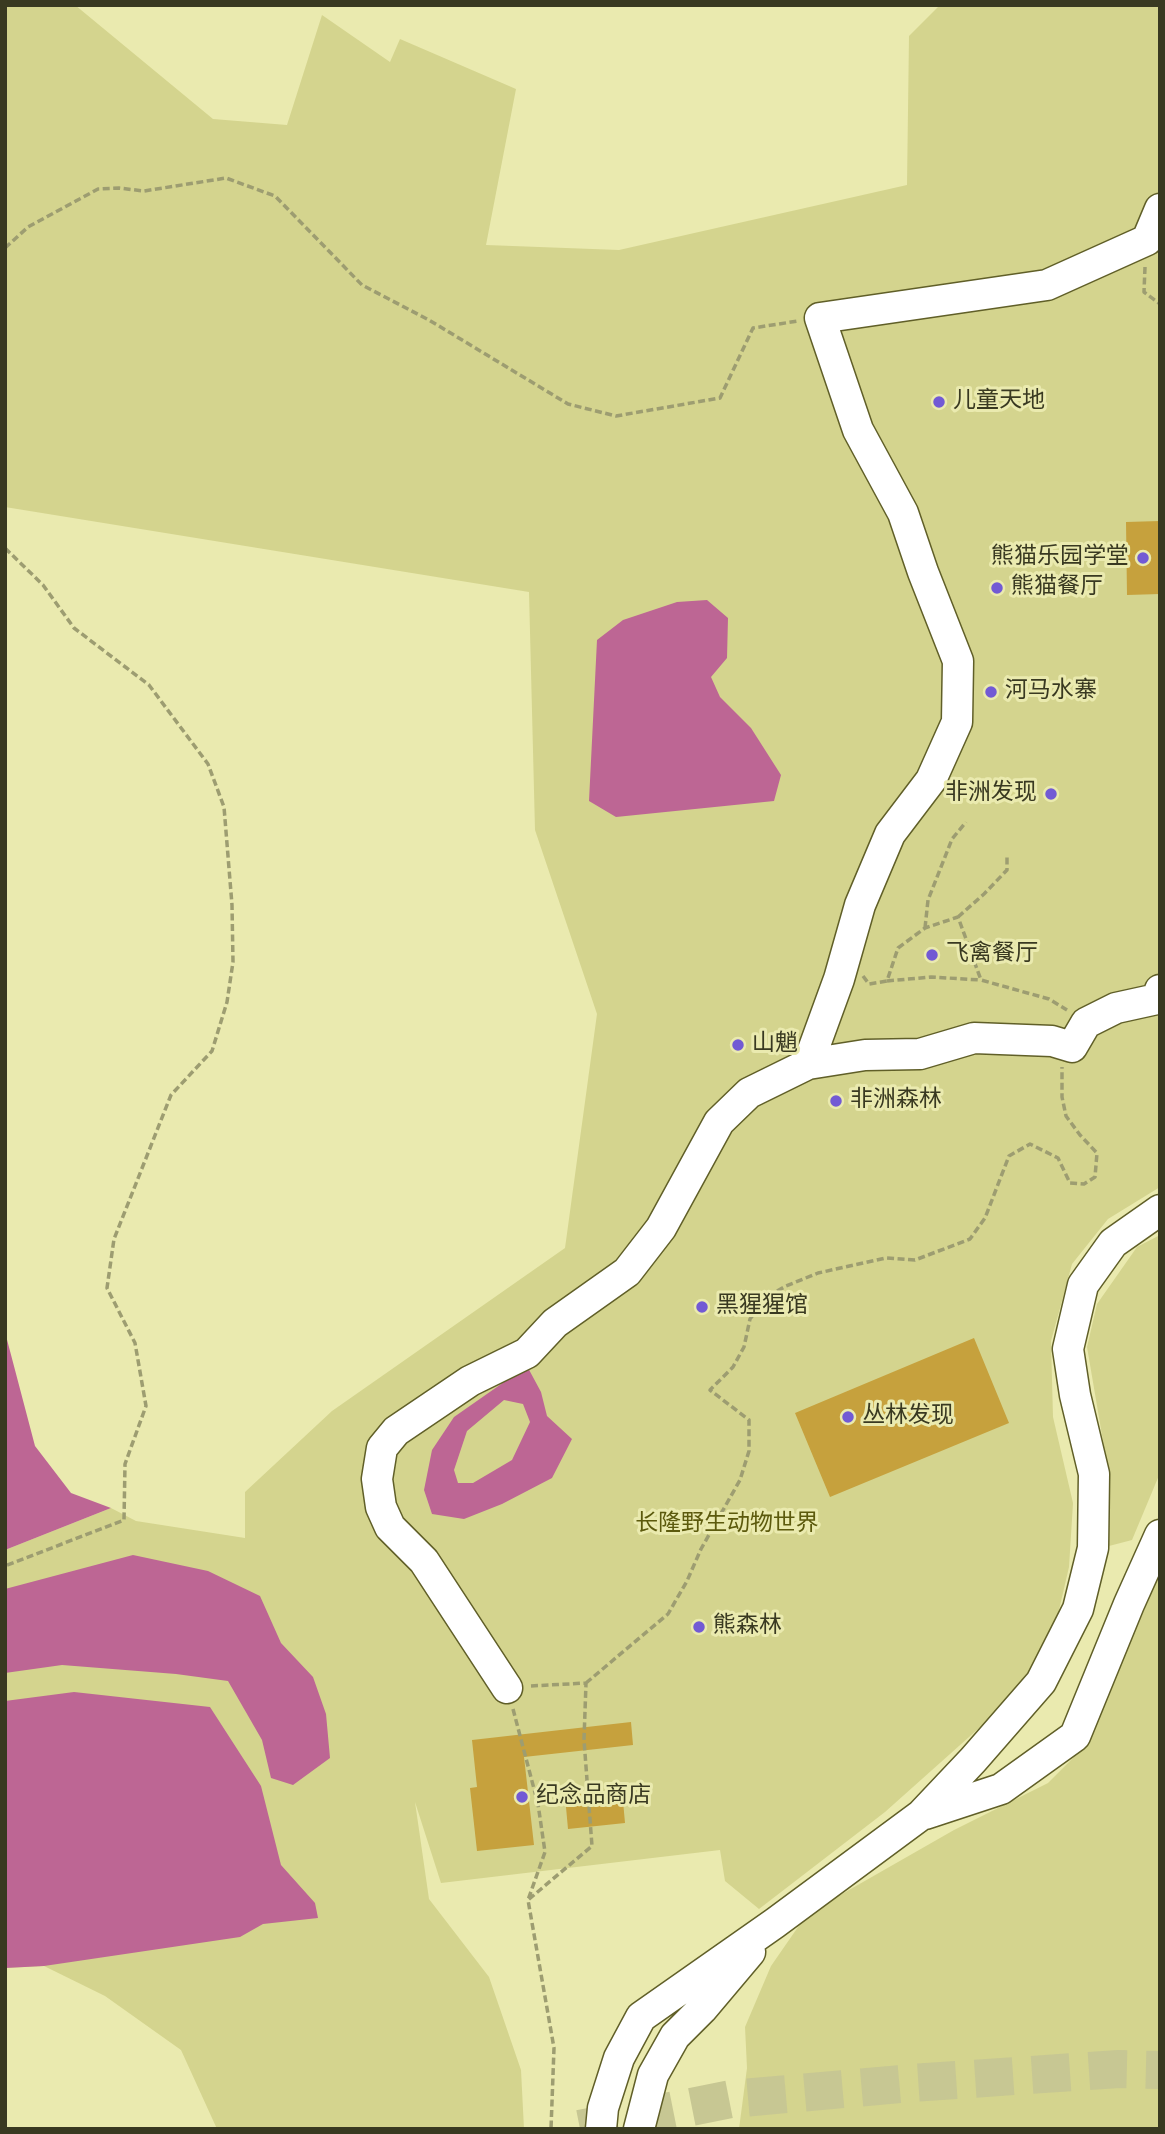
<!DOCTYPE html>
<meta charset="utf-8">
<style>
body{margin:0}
#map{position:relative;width:1165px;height:2134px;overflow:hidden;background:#eaeaaf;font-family:"Source Sans 3",sans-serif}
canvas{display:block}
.frame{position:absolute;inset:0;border:7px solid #393921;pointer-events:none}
</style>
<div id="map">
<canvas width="1165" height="2134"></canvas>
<div class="frame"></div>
</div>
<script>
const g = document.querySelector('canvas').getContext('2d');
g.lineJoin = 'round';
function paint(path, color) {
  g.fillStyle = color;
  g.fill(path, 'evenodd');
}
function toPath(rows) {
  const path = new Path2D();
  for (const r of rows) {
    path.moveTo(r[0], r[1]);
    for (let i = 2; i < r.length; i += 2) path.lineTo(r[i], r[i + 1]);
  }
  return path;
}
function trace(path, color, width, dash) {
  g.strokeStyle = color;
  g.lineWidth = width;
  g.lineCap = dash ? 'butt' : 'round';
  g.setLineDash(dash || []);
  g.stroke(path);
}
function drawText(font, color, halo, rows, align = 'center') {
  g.font = font + ' "Source Sans 3","Noto Sans SC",sans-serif';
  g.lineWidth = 6;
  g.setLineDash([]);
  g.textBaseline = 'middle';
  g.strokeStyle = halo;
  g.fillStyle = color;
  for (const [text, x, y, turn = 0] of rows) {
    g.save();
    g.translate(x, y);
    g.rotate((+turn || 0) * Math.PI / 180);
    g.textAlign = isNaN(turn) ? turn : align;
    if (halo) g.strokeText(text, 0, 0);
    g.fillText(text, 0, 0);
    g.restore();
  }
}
const green = toPath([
 [5,5,75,5,213,119,287,125,322,15,390,62,400,39,516,89,486,245,619,250,907,185,909,36,940,5,1160,5,1160,1187,1108,1219,1072,1264,1051,1341,1053,1417,1073,1503,1069,1567,1053,1636,1015,1696,885,1812,759,1909,725,1881,720,1850,441,1883,415,1802,429,1899,489,1977,521,2070,524,2129,217,2129,181,2050,105,1996,44,1966,5,1968,5,1550,111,1508,136,1521,245,1538,245,1492,332,1411,565,1248,597,1014,535,830,529,592,5,507],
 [1160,1235,1160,1473,1132,1540,1109,1546,1109,1516,1103,1441,1087,1347,1097,1304,1137,1247],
 [1160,1573,1160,2129,739,2129,747,2068,745,2027,771,1966,807,1914,954,1830,1048,1783,1086,1745]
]);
const water = toPath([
 [707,600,728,618,727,658,711,677,720,697,751,728,781,775,774,801,616,817,589,801,597,640,623,620,677,602],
 [5,1332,35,1446,71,1493,111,1508,5,1550],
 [527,1366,541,1392,547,1416,572,1439,552,1478,502,1504,464,1519,432,1514,424,1490,432,1450,454,1417],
 [504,1400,523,1404,530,1422,512,1460,473,1483,458,1483,454,1470,467,1431],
 [133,1555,208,1571,260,1596,281,1643,313,1677,326,1714,330,1758,293,1785,271,1778,262,1740,228,1681,176,1674,62,1665,5,1673,5,1589],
 [74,1692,210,1707,261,1786,281,1865,315,1903,318,1918,263,1924,240,1937,44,1966,5,1968,5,1701]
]);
const building = toPath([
 [1160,521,1160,594,1127,595,1126,522],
 [974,1338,1009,1423,830,1497,795,1413],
 [631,1722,633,1745,524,1757,534,1845,477,1851,470,1788,477,1787,472,1740],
 [622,1790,625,1823,568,1829,565,1796]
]);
const highwayTunnel = toPath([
 [580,2129,731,2099,912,2083,1119,2069,1160,2070]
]);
const path = toPath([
 [5,248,28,227,98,189,119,188,144,191,226,178,275,196,362,285,429,320,568,404,616,416,720,398,753,328,798,321],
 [1145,267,1144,292,1160,304],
 [5,548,43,585,74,628,149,685,208,764,224,807,232,905,233,962,227,1002,212,1051,171,1095,114,1239,107,1288,135,1343,146,1406,125,1464,124,1520,5,1566],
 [958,917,984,894,1007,870,1007,856],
 [925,928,928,900,952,839,966,822],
 [863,976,869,984,887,981,898,948,925,928,958,917,981,980,1049,999,1067,1010],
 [887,981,931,977,981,980],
 [586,1683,668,1614,687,1581,701,1549,740,1480,749,1451,749,1420,710,1390,733,1367,744,1347,750,1319,767,1297,786,1286,818,1273,886,1258,915,1260,970,1239,985,1218,1009,1156,1030,1144,1058,1158,1070,1183,1084,1184,1095,1177,1097,1153,1080,1135,1066,1116,1062,1097,1062,1067],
 [531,1686,586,1683,584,1740,592,1846,528,1900,554,2048,551,2129],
 [513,1709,538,1804,545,1852,528,1900]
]);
const minor = toPath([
 [808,1064,839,979,860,905,890,834,931,780,957,722,958,661,923,572,903,513,858,430,820,318,1047,285,1147,240,1160,209],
 [507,1688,424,1561,390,1527,381,1507,377,1479,382,1448,396,1431,470,1381,527,1353,555,1323,627,1272,661,1228,719,1122,749,1093,808,1064,865,1055,920,1054,974,1038,1052,1041,1072,1047,1086,1023,1116,1008,1157,999,1160,990],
 [925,1814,1001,1789,1075,1736,1129,1604,1160,1535],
 [601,2129,603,2108,619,2058,641,2017,775,1923,921,1815,973,1760,1041,1682,1078,1609,1093,1548,1094,1474,1075,1395,1068,1349,1083,1285,1113,1243,1160,1210],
 [639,2129,653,2075,675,2036,702,2009,750,1952]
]);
const markers = [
 [939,402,7,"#725ad4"],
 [1143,558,7,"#725ad4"],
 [997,588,7,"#725ad4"],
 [991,692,7,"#725ad4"],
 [1051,794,7,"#725ad4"],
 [932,955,7,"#725ad4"],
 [738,1045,7,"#725ad4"],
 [836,1101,7,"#725ad4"],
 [702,1307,7,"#725ad4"],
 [848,1417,7,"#725ad4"],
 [699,1627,7,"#725ad4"],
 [522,1797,7,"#725ad4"]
];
const poiNames = [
 ["儿童天地",953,402],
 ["熊猫乐园学堂",1129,558,"right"],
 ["熊猫餐厅",1011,588],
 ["河马水寨",1005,692],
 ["非洲发现",1037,794,"right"],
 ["飞禽餐厅",946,955],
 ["山魈",752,1045],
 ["非洲森林",850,1101],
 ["黑猩猩馆",716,1307],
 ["丛林发现",862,1417],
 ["熊森林",713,1627],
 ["纪念品商店",536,1797]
];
const parkNames = [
 ["长隆野生动物世界",727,1525]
];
paint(green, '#d4d48e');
paint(water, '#bd6694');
paint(building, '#c6a13d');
trace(highwayTunnel, '#c7c793', 38, [38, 19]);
trace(minor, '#605f28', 33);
trace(path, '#9d9d71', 3.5, [7, 3.5]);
trace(minor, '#fff', 30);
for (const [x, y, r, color] of markers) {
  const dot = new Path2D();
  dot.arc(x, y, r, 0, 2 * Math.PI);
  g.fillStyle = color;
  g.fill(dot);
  trace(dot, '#eaeaaf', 2.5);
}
drawText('23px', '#393921', '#eaeaaf', poiNames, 'left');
drawText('23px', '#5c5a0d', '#eaeaaf', parkNames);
</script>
